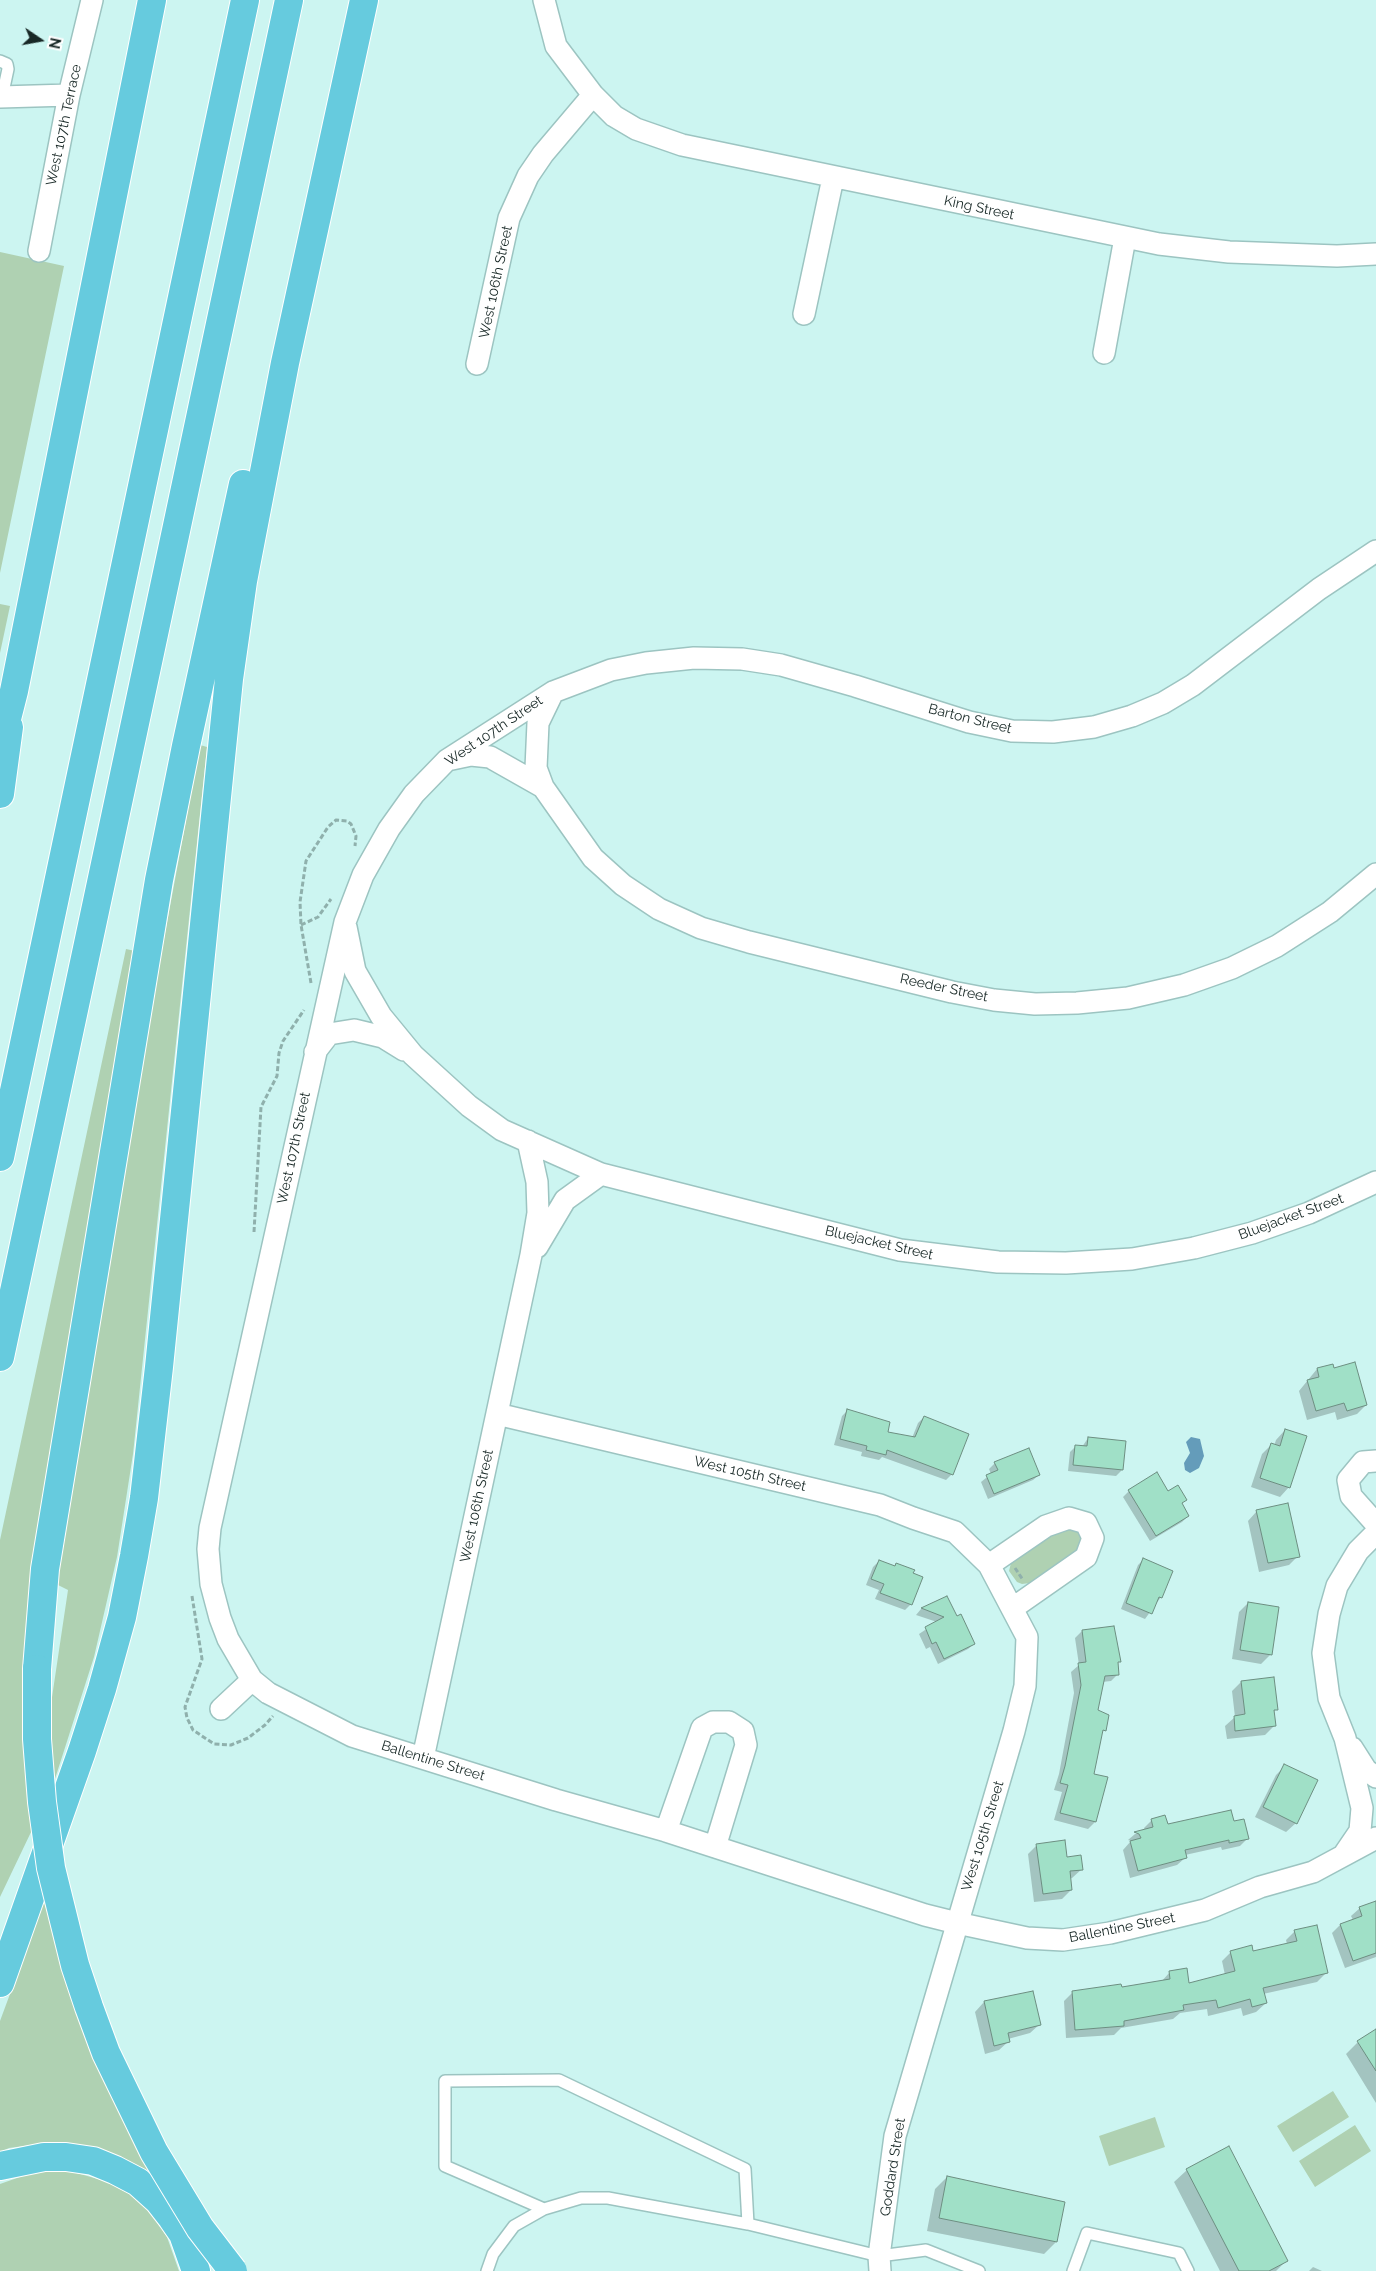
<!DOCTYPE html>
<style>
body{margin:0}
#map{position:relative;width:1376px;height:2271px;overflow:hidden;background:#ccf5f1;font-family:Raleway,sans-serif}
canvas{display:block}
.north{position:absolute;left:15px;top:15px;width:50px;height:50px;-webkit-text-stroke:4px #fff;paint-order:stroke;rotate:102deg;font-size:14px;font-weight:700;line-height:20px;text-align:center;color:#182826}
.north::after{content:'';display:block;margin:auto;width:18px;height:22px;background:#182826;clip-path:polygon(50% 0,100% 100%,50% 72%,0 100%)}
</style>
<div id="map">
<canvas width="1376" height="2271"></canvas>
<div class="north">N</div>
</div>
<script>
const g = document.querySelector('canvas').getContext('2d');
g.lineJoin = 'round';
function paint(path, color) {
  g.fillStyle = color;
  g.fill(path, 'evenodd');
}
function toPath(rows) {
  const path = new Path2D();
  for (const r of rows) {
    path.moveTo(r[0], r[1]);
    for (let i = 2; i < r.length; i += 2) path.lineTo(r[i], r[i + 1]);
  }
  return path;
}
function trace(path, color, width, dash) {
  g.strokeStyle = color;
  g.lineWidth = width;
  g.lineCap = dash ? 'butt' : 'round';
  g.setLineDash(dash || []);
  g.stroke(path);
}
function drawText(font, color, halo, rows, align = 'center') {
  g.font = font + ' Raleway,sans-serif';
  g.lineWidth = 4;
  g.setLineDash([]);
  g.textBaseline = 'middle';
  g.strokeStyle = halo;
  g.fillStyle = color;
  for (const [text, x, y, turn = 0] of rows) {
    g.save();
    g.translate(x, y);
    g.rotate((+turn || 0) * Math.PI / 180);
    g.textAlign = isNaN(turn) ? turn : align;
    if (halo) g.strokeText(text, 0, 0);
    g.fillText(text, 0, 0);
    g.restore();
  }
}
const green = toPath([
 [0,252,64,266,0,573],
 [0,604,10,606,0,653],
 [200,745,207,747,133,1454,117,1557,94,1657,53,1785,48,1724,68,1590,56,1584,163,944],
 [126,949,135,951,28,1801,32,1830,0,1897,0,1540],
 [1067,1527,1077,1529,1083,1537,1082,1550,1030,1583,1022,1584,1017,1582,1009,1571,1011,1563,1017,1556],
 [44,1902,72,1993,102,2078,157,2184,78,2147,46,2143,9,2148,0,2152,0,2021],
 [1333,2091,1349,2117,1293,2152,1277,2126],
 [1155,2117,1165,2147,1109,2166,1099,2136],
 [1355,2125,1371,2151,1315,2187,1299,2161],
 [66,2170,105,2181,141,2200,167,2237,179,2271,0,2271,0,2184,34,2172]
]);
const water = toPath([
 [1191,1437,1200,1439,1204,1456,1199,1468,1190,1473,1185,1470,1184,1463,1190,1453,1186,1442]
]);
const shadow = toPath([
 [1332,1365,1333,1370,1366,1405,1357,1414,1337,1420,1335,1412,1307,1420,1299,1391,1317,1369],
 [848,1410,886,1433,912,1438,918,1423,924,1417,952,1474,946,1480,882,1457,879,1460,861,1456,862,1452,834,1445,842,1416],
 [1285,1430,1289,1487,1280,1497,1251,1487,1262,1454,1271,1445,1274,1446,1276,1440],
 [1088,1438,1122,1470,1116,1476,1068,1471,1070,1452,1076,1446,1082,1447],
 [995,1463,1039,1475,1033,1480,988,1499,981,1482,991,1474,989,1469],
 [1129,1491,1168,1493,1185,1500,1181,1504,1188,1516,1182,1522,1150,1541,1123,1497],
 [1257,1511,1298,1556,1289,1565,1259,1572,1248,1521],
 [1144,1559,1161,1597,1145,1619,1121,1609,1138,1565],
 [879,1561,894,1567,896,1564,911,1604,905,1610,875,1599,879,1590,866,1585,873,1567],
 [947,1598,956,1617,974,1644,968,1649,938,1664,930,1647,926,1649,919,1634,937,1622,916,1615,921,1609],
 [1248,1603,1271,1654,1261,1664,1232,1659,1239,1612],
 [1082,1631,1119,1661,1117,1664,1118,1674,1111,1681,1102,1682,1096,1711,1104,1730,1101,1734,1093,1775,1106,1778,1095,1822,1088,1829,1054,1820,1062,1792,1054,1790,1059,1774,1074,1693,1071,1672,1079,1665,1075,1638],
 [1241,1682,1276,1709,1273,1713,1274,1726,1265,1735,1227,1739,1225,1726,1235,1717,1232,1691],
 [1285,1766,1296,1823,1286,1832,1255,1817,1276,1775],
 [1152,1820,1167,1826,1233,1823,1248,1838,1240,1846,1222,1850,1221,1847,1185,1855,1185,1858,1177,1865,1130,1878,1123,1850,1131,1841,1128,1840,1135,1834,1145,1831,1144,1828],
 [1037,1845,1066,1858,1082,1869,1072,1878,1069,1879,1071,1890,1062,1899,1034,1902,1028,1854],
 [1376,1906,1376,1957,1345,1968,1332,1933,1340,1925,1353,1920,1351,1916,1360,1908],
 [1295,1931,1327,1972,1317,1982,1263,1994,1266,2003,1256,2012,1243,2016,1241,2008,1208,2016,1207,2009,1180,2013,1173,2019,1121,2028,1114,2035,1066,2038,1064,2001,1073,1992,1121,1988,1161,1982,1170,1972,1188,1985,1225,1975,1222,1961,1231,1952,1252,1952,1287,1944,1286,1940],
 [1032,1992,1040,2024,1030,2033,1008,2039,1009,2041,999,2050,985,2054,975,2012,984,2002],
 [1376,2030,1376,2103,1346,2054,1358,2042],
 [1187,2170,1287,2260,1276,2271,1220,2271,1174,2182],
 [947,2177,1056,2242,1044,2254,927,2231,935,2189],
 [1313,2267,1322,2271,1309,2271]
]);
const building = toPath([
 [1355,1362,1367,1405,1347,1411,1344,1403,1316,1411,1307,1380,1319,1377,1317,1368,1333,1364,1334,1368,1355,1362],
 [847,1409,890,1422,888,1432,915,1437,924,1416,969,1434,953,1475,887,1450,886,1455,866,1450,867,1446,840,1439,847,1409],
 [1285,1429,1307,1436,1290,1488,1260,1478,1271,1443,1280,1446,1285,1429],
 [1088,1437,1126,1441,1123,1470,1073,1465,1075,1445,1087,1446,1088,1437],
 [1029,1448,1040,1475,994,1494,986,1475,998,1470,994,1462,1029,1448],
 [1157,1472,1168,1491,1178,1485,1187,1500,1182,1503,1189,1516,1156,1536,1128,1490,1157,1472],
 [1288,1503,1300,1557,1268,1563,1256,1510,1288,1503],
 [1143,1558,1173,1571,1162,1598,1159,1597,1152,1614,1126,1603,1143,1558],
 [879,1560,895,1566,896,1563,915,1570,913,1573,923,1577,912,1605,880,1593,884,1584,871,1579,879,1560],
 [947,1596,957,1616,961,1614,975,1644,944,1659,936,1642,932,1644,925,1627,944,1617,921,1608,947,1596],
 [1248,1602,1279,1607,1272,1655,1240,1650,1248,1602],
 [1114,1626,1121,1662,1118,1662,1119,1675,1105,1676,1098,1710,1109,1715,1106,1731,1103,1730,1094,1774,1108,1777,1096,1822,1060,1813,1068,1785,1060,1783,1065,1766,1081,1685,1078,1663,1086,1662,1082,1630,1114,1626],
 [1274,1677,1278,1710,1274,1710,1276,1726,1235,1731,1234,1716,1245,1714,1241,1681,1274,1677],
 [1284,1764,1318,1780,1297,1824,1263,1807,1284,1764],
 [1231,1810,1234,1821,1244,1819,1249,1839,1229,1843,1229,1840,1185,1850,1187,1858,1138,1871,1130,1841,1141,1838,1139,1834,1134,1832,1153,1827,1151,1819,1165,1815,1168,1824,1231,1810],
 [1065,1840,1067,1857,1081,1855,1083,1870,1070,1871,1072,1890,1043,1894,1036,1844,1065,1840],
 [1376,1901,1376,1953,1353,1961,1340,1924,1362,1916,1359,1907,1376,1901],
 [1317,1925,1328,1973,1263,1988,1267,2003,1252,2007,1250,1999,1218,2008,1216,2000,1183,2005,1184,2010,1124,2021,1124,2026,1075,2030,1072,1991,1121,1984,1122,1987,1170,1979,1169,1971,1187,1968,1189,1983,1235,1971,1230,1951,1252,1945,1253,1951,1297,1941,1294,1930,1317,1925],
 [1033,1991,1041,2025,1008,2033,1010,2042,994,2046,984,2001,1033,1991],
 [1376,2029,1376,2071,1357,2041,1376,2029],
 [1229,2146,1288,2261,1269,2271,1239,2271,1186,2169,1229,2146],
 [947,2176,1065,2202,1057,2242,939,2218,947,2176]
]);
const path = toPath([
 [301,925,318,917,331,899],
 [311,983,301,925,300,902,306,861,328,827,336,820,347,821,351,824,356,836,355,846],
 [254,1232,261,1107,277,1076,279,1053,283,1041,304,1010],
 [1015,1568,1023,1580],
 [192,1596,202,1659,185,1707,187,1718,193,1730,214,1744,231,1745,248,1738,265,1725,273,1716]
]);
const service = toPath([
 [0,61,7,64,8,69,2,97],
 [544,2209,445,2166,445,2081,559,2080,745,2169,748,2224],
 [487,2271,493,2254,514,2226,544,2209,581,2198,608,2198,748,2224,879,2256,926,2250,979,2271],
 [1073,2271,1087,2233,1179,2253,1188,2271]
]);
const minor = toPath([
 [544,0,556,46,593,95,614,116,636,129,682,145,1159,244,1229,252,1337,256,1376,254],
 [0,97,69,95],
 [39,251,69,95,92,0],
 [804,314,833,178],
 [1104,353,1125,238],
 [477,364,509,218,528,176,543,154,593,95],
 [1376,551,1319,589,1193,685,1163,703,1132,716,1094,727,1053,732,1012,731,969,722,855,686,781,665,742,659,694,658,646,663,611,670,553,692,447,760,414,794,389,829,363,875,345,922,210,1528,208,1549,211,1584,220,1618,228,1639,252,1680,268,1693,352,1736,556,1800,666,1831,925,1915,957,1923,1027,1938,1063,1940,1110,1933,1205,1910,1260,1887,1313,1872,1376,1838],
 [553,692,538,723,536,768,543,787,593,858,623,885,659,909,701,928,749,942,952,992,994,1000,1035,1004,1077,1003,1128,998,1184,985,1232,968,1277,946,1330,912,1376,874],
 [452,759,471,755,490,757,543,787],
 [346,927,355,971,381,1016,413,1055,469,1106,502,1130,601,1174,900,1250,998,1262,1066,1263,1132,1259,1194,1248,1252,1233,1309,1213,1376,1182],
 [315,1052,329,1034,354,1030,383,1037,404,1050],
 [537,1247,565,1200,601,1174],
 [497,1414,880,1505,913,1518,955,1532,989,1565,1027,1637,1025,1686,1014,1731,895,2136,879,2256,880,2271],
 [1376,1461,1363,1462,1348,1480,1351,1496,1376,1524],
 [989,1565,1046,1526,1069,1518,1086,1523,1093,1538,1086,1557,1013,1608],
 [221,1709,252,1680],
 [1352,1748,1366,1770,1376,1777],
 [423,1758,531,1255,538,1213,537,1182,528,1141],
 [666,1831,702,1728,713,1722,729,1722,743,1731,746,1745,715,1847],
 [1345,1853,1360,1831,1362,1808,1345,1738,1329,1698,1323,1653,1329,1614,1337,1586,1358,1551,1376,1533]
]);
const motorway = toPath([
 [0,746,14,691,152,0],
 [0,794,9,727],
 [0,1157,245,0],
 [0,1357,289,0],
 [37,1669,45,1569,159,880,186,746,243,484],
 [0,1983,82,1751,102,1689,122,1617,134,1556,144,1498,159,1367,229,679,243,581,285,363,364,0],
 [0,2166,44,2157,66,2157,93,2161,115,2170,138,2182,158,2200,172,2218,183,2234,196,2271]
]);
const motorwayBridge = toPath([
 [37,1669,37,1739,42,1802,51,1868,75,1965,89,2007,106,2053,154,2152,200,2228,233,2271]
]);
const streetNames = [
 ["West 107th Terrace",64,125,-78],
 ["King Street",979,208,12],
 ["West 106th Street",496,282,-78],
 ["Barton Street",970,719,14],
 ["West 107th Street",494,731,-34],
 ["Reeder Street",944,988,12],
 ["West 107th Street",294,1148,-78],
 ["Bluejacket Street",1291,1217,-20],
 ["Bluejacket Street",879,1243,13],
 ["West 105th Street",750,1474,13],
 ["West 106th Street",477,1506,-78],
 ["Ballentine Street",433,1761,17],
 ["West 105th Street",983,1836,-73],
 ["Ballentine Street",1122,1928,-11],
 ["Goddard Street",893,2167,-81]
];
paint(green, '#afd1b2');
paint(water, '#649cba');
paint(shadow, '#0003');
paint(building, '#a0e0c7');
trace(building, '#6d8e81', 1);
trace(service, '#9cc4c1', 14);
trace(minor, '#9cc4c1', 24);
trace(motorway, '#fff', 30);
trace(path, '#8fb0ac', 3, [5, 2.5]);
trace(service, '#fff', 11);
trace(minor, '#fff', 21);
trace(motorway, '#66cbde', 28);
trace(motorwayBridge, '#fff', 30, []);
trace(motorwayBridge, '#66cbde', 28);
drawText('14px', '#182826', '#fff', streetNames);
</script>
